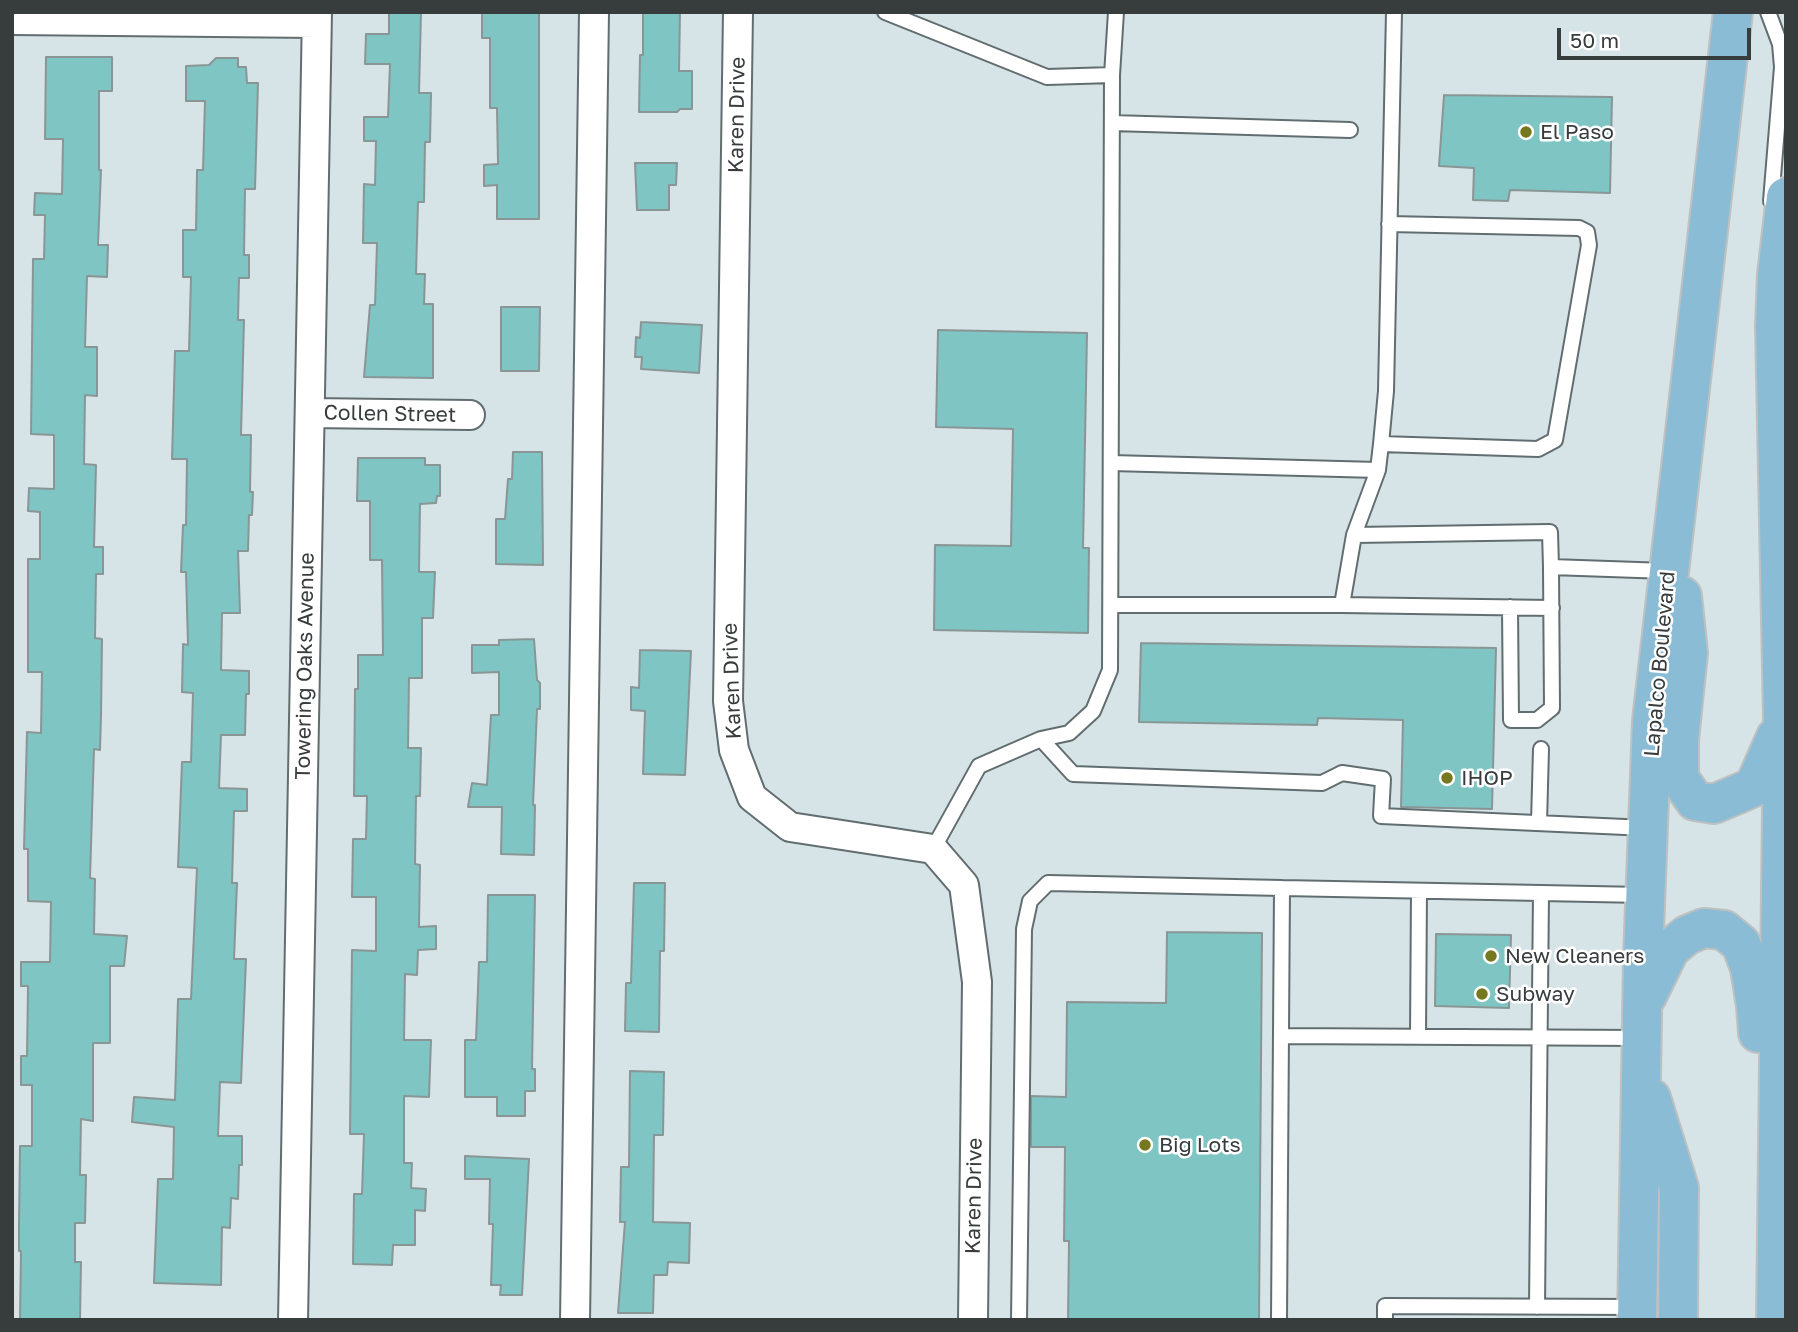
<!DOCTYPE html>
<style>
body{margin:0}
#map{position:relative;width:1798px;height:1332px;overflow:hidden;background:#d7e4e7;font-family:"Golos Text",sans-serif}
canvas{display:block}
.frame{position:absolute;inset:0;border:14px solid #373c3d;pointer-events:none}
.scale{position:absolute;left:1557px;top:28px;width:194px;height:32px;box-sizing:border-box;border:4px solid #373c3d;border-top:0;padding-left:9px;font-size:21px;line-height:24px;white-space:nowrap;color:#373c3d;-webkit-text-stroke:5px #fff;paint-order:stroke}
</style>
<div id="map">
<canvas width="1798" height="1332"></canvas>
<div class="frame"></div>
<div class="scale">50 m</div>
</div>
<script>
const g = document.querySelector('canvas').getContext('2d');
g.lineJoin = 'round';
function paint(path, color) {
  g.fillStyle = color;
  g.fill(path, 'evenodd');
}
function toPath(rows) {
  const path = new Path2D();
  for (const r of rows) {
    path.moveTo(r[0], r[1]);
    for (let i = 2; i < r.length; i += 2) path.lineTo(r[i], r[i + 1]);
  }
  return path;
}
function trace(path, color, width, dash) {
  g.strokeStyle = color;
  g.lineWidth = width;
  g.lineCap = dash ? 'butt' : 'round';
  g.setLineDash(dash || []);
  g.stroke(path);
}
function drawText(font, color, halo, rows, align = 'center') {
  g.font = font + ' "Golos Text",sans-serif';
  g.lineWidth = 5;
  g.setLineDash([]);
  g.textBaseline = 'middle';
  g.strokeStyle = halo;
  g.fillStyle = color;
  for (const [text, x, y, turn = 0] of rows) {
    g.save();
    g.translate(x, y);
    g.rotate((+turn || 0) * Math.PI / 180);
    g.textAlign = isNaN(turn) ? turn : align;
    if (halo) g.strokeText(text, 0, 0);
    g.fillText(text, 0, 0);
    g.restore();
  }
}
const building = toPath([
 [389,12,421,12,419,93,431,93,430,142,425,142,424,202,418,202,416,274,425,274,424,304,433,304,433,378,364,377,370,305,375,305,377,243,363,243,364,184,375,185,376,141,364,141,364,117,388,117,390,64,365,64,366,34,389,34,389,12],
 [482,12,539,12,539,219,497,219,497,185,484,186,484,165,498,164,497,108,490,108,490,38,482,38,482,12],
 [643,12,680,12,679,71,692,71,692,109,680,109,677,112,639,112,640,55,643,55,643,12],
 [46,57,112,57,112,91,99,91,99,170,101,170,98,245,108,245,107,277,87,276,85,347,97,347,97,396,85,395,84,464,96,465,94,547,103,547,103,574,96,574,95,638,102,639,101,716,100,750,94,749,90,878,95,879,94,934,127,936,124,966,110,966,110,1043,93,1043,93,1121,81,1119,80,1175,86,1175,85,1223,75,1223,75,1262,81,1262,80,1320,20,1320,21,1251,19,1251,19,1224,20,1146,32,1146,32,1085,21,1085,21,1056,27,1056,28,986,21,986,21,962,50,962,51,902,28,901,28,849,24,849,27,732,41,733,42,672,28,672,28,559,40,559,40,512,28,511,29,488,54,489,54,435,31,434,33,259,44,259,45,215,34,215,35,193,62,194,63,139,45,139,46,57],
 [216,58,238,58,238,67,246,67,247,83,258,83,255,189,245,189,244,255,249,255,249,278,239,278,238,320,244,320,241,435,251,435,250,492,253,492,252,515,249,515,248,551,238,551,240,613,222,613,221,670,249,671,249,694,246,694,245,735,221,735,219,788,247,789,247,811,234,811,232,883,237,883,234,959,246,959,241,1083,220,1082,218,1136,242,1136,242,1165,239,1165,238,1199,231,1198,230,1228,222,1227,221,1285,154,1283,158,1179,173,1179,174,1127,132,1122,134,1097,175,1100,178,999,191,999,197,868,178,867,182,762,191,762,193,693,182,692,183,644,188,645,186,572,181,572,183,525,186,525,187,459,172,459,175,351,189,351,191,277,183,277,183,230,196,230,197,170,203,170,205,101,186,101,186,66,209,65,216,58],
 [1444,95,1612,97,1610,193,1510,190,1508,201,1473,200,1474,168,1439,166,1444,95],
 [635,163,677,163,676,185,669,185,669,210,637,210,635,163],
 [501,307,540,307,539,371,501,371,501,307],
 [641,322,702,325,699,373,641,369,642,357,635,357,636,337,640,338,641,322],
 [938,330,1087,333,1083,548,1089,548,1088,633,934,630,935,545,1011,546,1013,429,936,427,938,330],
 [513,452,542,452,543,565,496,564,496,519,505,519,508,479,512,479,513,452],
 [358,458,425,458,425,465,440,465,440,496,437,496,436,503,420,504,419,572,435,572,433,618,422,618,422,678,409,678,408,748,421,748,420,796,416,796,415,864,420,865,419,927,436,926,436,949,418,950,417,975,405,974,404,1040,431,1040,429,1097,404,1096,404,1163,412,1163,411,1188,426,1189,425,1211,415,1210,415,1245,393,1245,392,1265,353,1264,354,1194,362,1194,364,1134,350,1134,352,950,376,951,376,897,352,897,353,839,366,839,367,796,354,796,355,689,358,689,358,655,383,655,382,560,370,560,370,501,357,501,358,458],
 [534,639,537,680,540,683,540,709,537,709,533,805,535,805,534,855,501,854,502,807,468,807,472,783,487,785,491,715,499,715,499,672,472,673,472,645,499,645,499,640,534,639],
 [1141,643,1496,648,1492,809,1401,807,1403,720,1318,718,1317,725,1139,722,1141,643],
 [640,650,691,651,685,775,643,774,645,711,631,710,631,687,639,688,640,650],
 [634,883,665,883,664,951,660,951,659,1032,625,1031,626,983,631,983,634,883],
 [488,895,535,895,532,1069,535,1069,535,1091,525,1091,525,1116,497,1116,497,1097,465,1097,465,1040,476,1040,479,962,487,962,488,895],
 [1167,932,1262,933,1259,1320,1068,1320,1069,1241,1064,1241,1065,1147,1031,1147,1031,1096,1066,1097,1067,1002,1166,1003,1167,932],
 [1436,934,1511,935,1509,1008,1435,1006,1436,934],
 [630,1071,664,1072,663,1135,654,1135,653,1222,690,1223,689,1263,668,1262,667,1275,654,1275,653,1313,618,1313,625,1222,620,1222,621,1167,629,1167,630,1071],
 [465,1156,529,1159,522,1295,500,1295,501,1285,491,1285,493,1224,489,1224,490,1179,465,1179,465,1156]
]);
const service = toPath([
 [885,12,1047,77,1112,75],
 [1768,12,1780,44,1782,67,1771,201],
 [1112,123,1350,130],
 [1381,444,1538,449,1555,440,1589,245,1587,232,1579,228,1389,224],
 [1111,463,1378,470],
 [1354,535,1550,532,1551,567,1667,571],
 [1111,605,1342,605,1552,608],
 [1342,605,1354,535,1378,470,1381,444,1386,391,1394,12],
 [1510,607,1511,720,1537,720,1552,708,1551,567],
 [1041,739,1073,774,1322,783,1342,773,1383,779,1381,816,1647,828],
 [1539,823,1541,749],
 [933,849,979,766,1041,739,1069,733,1093,711,1110,670,1112,75,1116,12],
 [1282,888,1541,893,1537,1307],
 [1541,893,1643,895],
 [1281,1036,1640,1038],
 [1418,1036,1419,891],
 [1019,1320,1024,929,1030,901,1048,883,1282,888,1279,1320],
 [1385,1320,1385,1306,1636,1307]
]);
const minor = toPath([
 [738,12,728,701,734,750,752,797,790,827,933,849,964,885,977,982,973,1320],
 [12,20,316,23],
 [310,413,470,415],
 [293,1320,317,12],
 [575,1320,594,12]
]);
const primary = toPath([
 [1682,596,1688,653,1679,740,1679,778,1695,801,1714,804,1754,787,1776,737],
 [1647,996,1670,949,1687,935,1704,928,1724,930,1741,944,1750,968,1756,1006,1758,1033],
 [1651,1098,1679,1188,1678,1320],
 [1637,1320,1643,958,1652,721,1733,12],
 [1776,1320,1783,719,1775,326,1777,275,1786,197]
]);
const markers = [
 [1526,132,7,"#767820"],
 [1447,778,7,"#767820"],
 [1491,956,7,"#767820"],
 [1482,994,7,"#767820"],
 [1145,1145,7,"#767820"]
];
const streetNames = [
 ["Karen Drive",737,115,-89],
 ["Collen Street",390,414,1],
 ["Lapalco Boulevard",1660,664,-85],
 ["Towering Oaks Avenue",305,666,-89],
 ["Karen Drive",732,681,-92],
 ["Karen Drive",974,1196,-89]
];
const poiNames = [
 ["El Paso",1540,132],
 ["IHOP",1461,778],
 ["New Cleaners",1505,956],
 ["Subway",1496,994],
 ["Big Lots",1159,1145]
];
paint(building, '#7ec5c3');
trace(building, '#8a9695', 2);
trace(service, '#616d6f', 18);
trace(minor, '#616d6f', 32);
trace(primary, '#bfc1c1', 42);
trace(service, '#fff', 14);
trace(minor, '#fff', 28);
trace(primary, '#8bbcd6', 38);
for (const [x, y, r, color] of markers) {
  const dot = new Path2D();
  dot.arc(x, y, r, 0, 2 * Math.PI);
  g.fillStyle = color;
  g.fill(dot);
  trace(dot, '#fff', 2.5);
}
drawText('21px', '#373c3d', '#fff', streetNames);
drawText('21px', '#373c3d', '#fff', poiNames, 'left');
</script>
